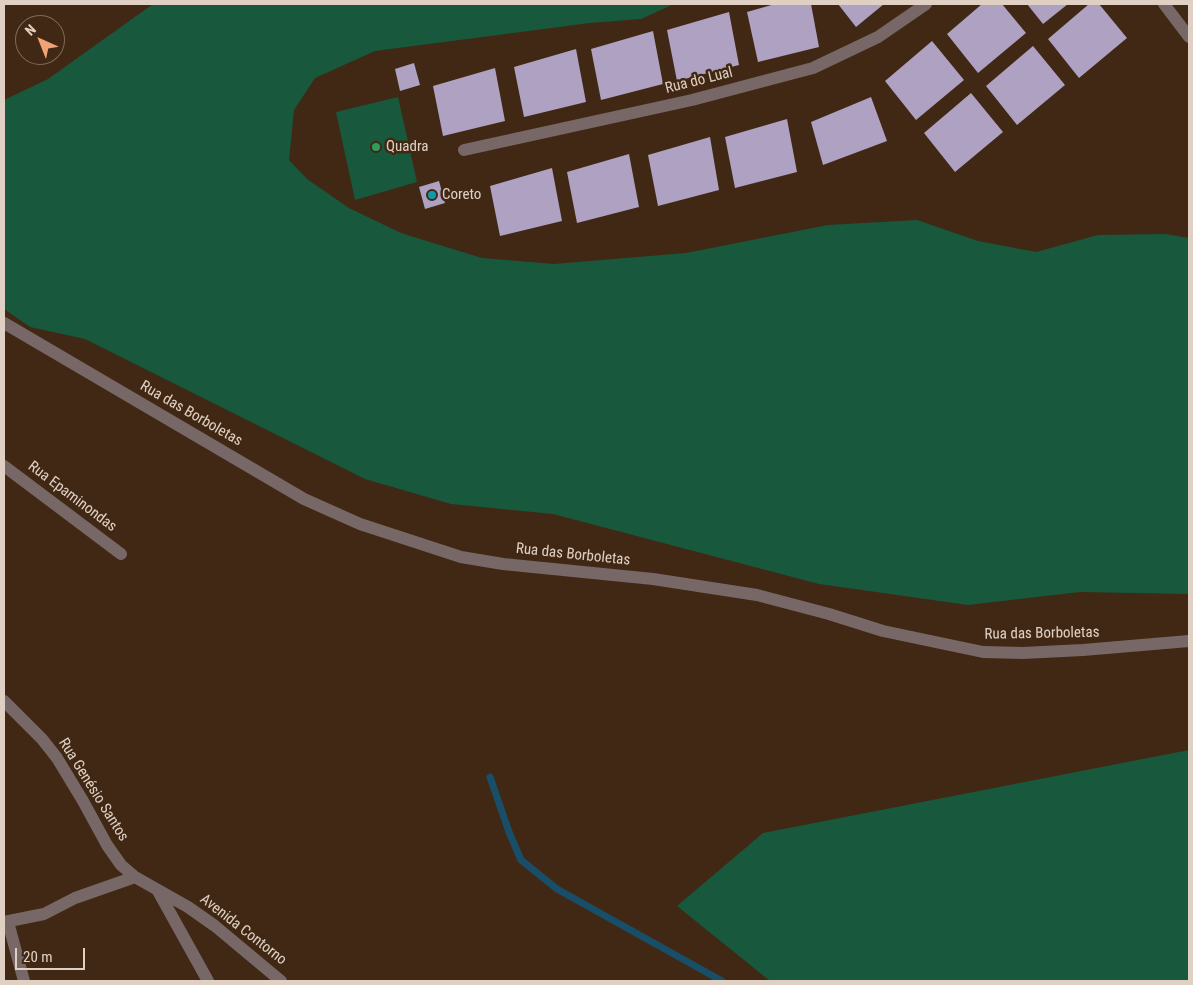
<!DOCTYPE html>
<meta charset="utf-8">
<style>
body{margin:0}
#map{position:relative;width:1193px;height:985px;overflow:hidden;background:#402814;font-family:"Roboto Condensed",sans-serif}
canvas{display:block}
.frame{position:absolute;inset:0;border:5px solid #e0d0c4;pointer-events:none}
.north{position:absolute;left:15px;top:15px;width:50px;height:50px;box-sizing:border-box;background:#402814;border:1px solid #806b5a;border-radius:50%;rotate:316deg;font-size:14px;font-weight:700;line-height:20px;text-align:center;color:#e0d0c4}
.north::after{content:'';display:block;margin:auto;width:18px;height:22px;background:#efa377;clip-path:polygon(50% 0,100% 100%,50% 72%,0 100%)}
.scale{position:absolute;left:15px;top:948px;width:70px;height:22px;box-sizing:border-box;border:2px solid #e0d0c4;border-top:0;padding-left:6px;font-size:15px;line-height:18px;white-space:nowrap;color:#e0d0c4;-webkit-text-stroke:4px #402814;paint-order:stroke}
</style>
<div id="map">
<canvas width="1193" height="985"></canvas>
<div class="frame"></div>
<div class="north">N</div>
<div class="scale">20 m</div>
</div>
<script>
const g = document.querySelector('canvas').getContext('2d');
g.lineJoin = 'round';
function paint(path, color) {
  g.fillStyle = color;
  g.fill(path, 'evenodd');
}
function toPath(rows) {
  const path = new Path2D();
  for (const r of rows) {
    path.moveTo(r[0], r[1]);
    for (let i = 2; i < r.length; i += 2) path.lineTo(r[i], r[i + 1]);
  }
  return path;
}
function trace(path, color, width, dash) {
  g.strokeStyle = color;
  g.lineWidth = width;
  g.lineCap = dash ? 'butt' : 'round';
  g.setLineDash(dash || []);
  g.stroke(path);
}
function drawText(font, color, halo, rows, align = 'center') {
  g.font = font + ' "Roboto Condensed",sans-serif';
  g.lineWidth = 5;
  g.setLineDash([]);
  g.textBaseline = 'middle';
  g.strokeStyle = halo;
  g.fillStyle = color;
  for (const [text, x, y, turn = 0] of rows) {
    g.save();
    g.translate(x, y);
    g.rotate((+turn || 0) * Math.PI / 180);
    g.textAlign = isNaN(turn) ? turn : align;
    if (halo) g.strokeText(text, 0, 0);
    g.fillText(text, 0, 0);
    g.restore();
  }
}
const green = toPath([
 [153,4,674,4,641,19,590,23,375,51,315,78,294,110,289,160,307,179,349,208,401,233,482,258,554,264,686,253,828,225,917,220,978,241,1036,252,1098,235,1165,234,1189,238,1189,594,1080,592,968,605,819,584,553,514,451,504,365,479,85,339,30,327,4,309,4,100,48,79],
 [398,97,417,182,355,200,336,112],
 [1189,750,1189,981,770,981,677,906,763,833]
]);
const stream = toPath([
 [490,777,509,832,521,860,557,889,722,981]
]);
const building = toPath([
 [775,4,811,4,819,47,758,62,747,12],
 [838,4,884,4,856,27],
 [982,4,1002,4,1026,33,978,73,947,34],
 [1027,4,1068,4,1043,24],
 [1089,4,1099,4,1127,38,1079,78,1048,39],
 [729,12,739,65,677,81,667,30],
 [653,31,663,84,601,100,591,49],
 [932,41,964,80,916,120,885,81],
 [1033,46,1065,85,1017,125,986,86],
 [576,49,586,102,524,117,514,67],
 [414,63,420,85,400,91,395,69],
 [495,68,505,121,443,136,433,86],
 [971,93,1003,132,955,172,924,133],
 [871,97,887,141,823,165,811,122],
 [787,119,797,172,735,188,725,137],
 [710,137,719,190,658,206,648,155],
 [629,154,639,207,577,223,567,172],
 [552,168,562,221,500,236,490,186],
 [439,181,445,203,425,209,419,187]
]);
const minor = toPath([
 [1164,4,1189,37],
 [464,150,692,100,813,68,878,37,926,4],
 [4,323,304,499,360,524,461,557,503,564,653,579,757,595,829,614,883,631,983,652,1023,653,1083,650,1189,641],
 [4,466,121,554],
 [4,701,42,739,57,758,83,801,107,845,121,865,135,877,188,907,215,926,281,981],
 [158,891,208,981],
 [4,922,44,914,75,898,135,877],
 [8,922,24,981]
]);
const markers = [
 [376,147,5,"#2e9e5b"],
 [432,195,5,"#0f9aa8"]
];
const streetNames = [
 ["Rua do Lual",699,81,-14],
 ["Rua das Borboletas",191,414,30],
 ["Rua Epaminondas",72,497,37],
 ["Rua das Borboletas",573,555,6],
 ["Rua das Borboletas",1042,634,-1],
 ["Rua Genésio Santos",93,790,58],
 ["Avenida Contorno",243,930,38]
];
const poiNames = [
 ["Quadra",386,147],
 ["Coreto",442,195]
];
paint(green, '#18583d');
trace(stream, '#184e67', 7);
paint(building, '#aea1c2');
trace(minor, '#776767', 12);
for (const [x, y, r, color] of markers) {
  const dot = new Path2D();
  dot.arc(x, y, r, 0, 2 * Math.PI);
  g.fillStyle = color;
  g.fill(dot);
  trace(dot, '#402814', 2);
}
drawText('15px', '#e0d0c4', '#402814', streetNames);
drawText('15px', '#e0d0c4', '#402814', poiNames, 'left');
</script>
